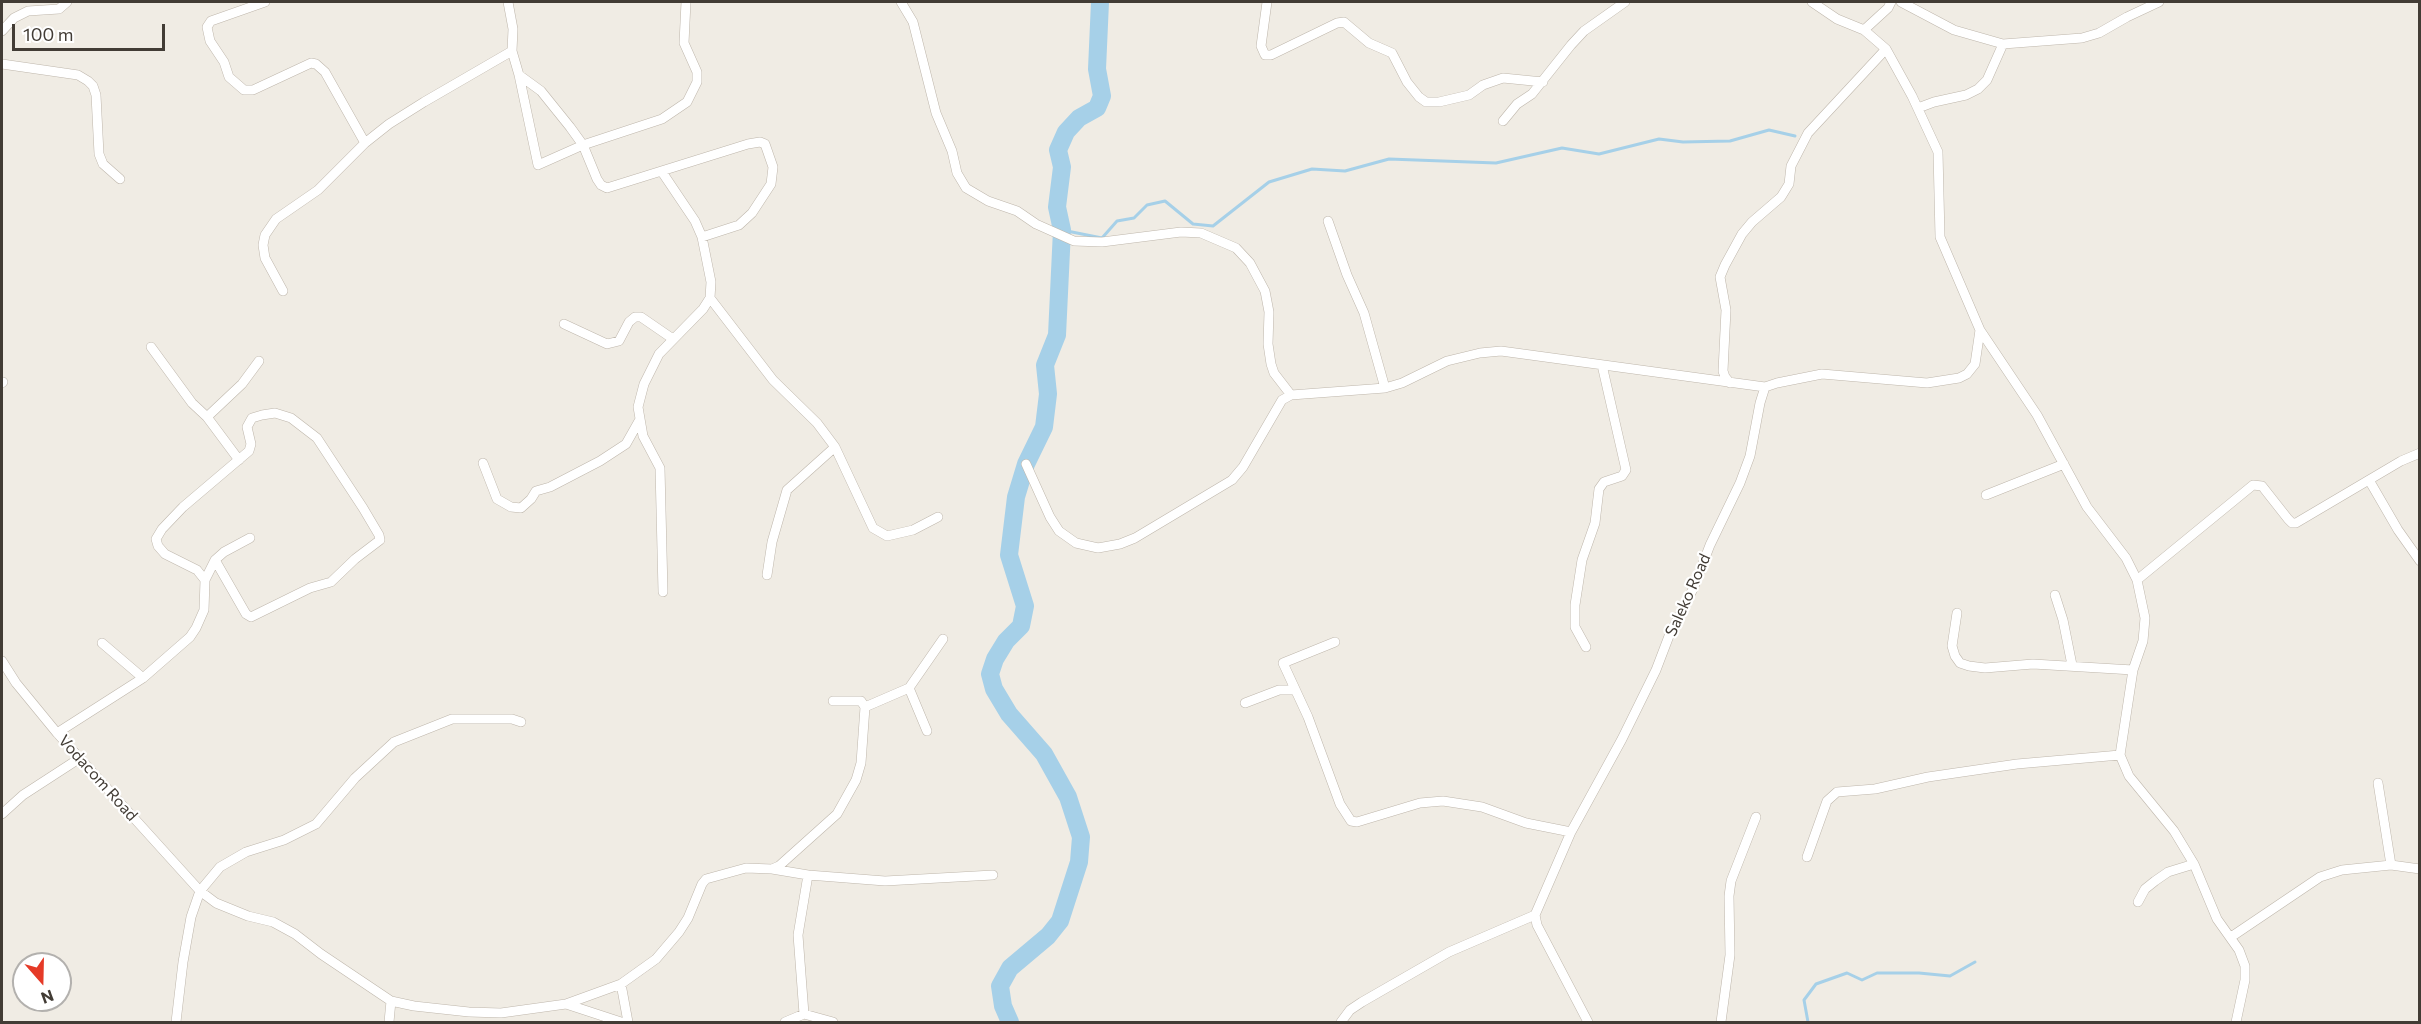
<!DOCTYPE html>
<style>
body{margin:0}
#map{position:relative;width:2421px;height:1024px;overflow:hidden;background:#f0ece4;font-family:Commissioner,sans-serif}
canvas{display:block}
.frame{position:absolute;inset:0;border:3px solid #423c35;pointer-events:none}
.north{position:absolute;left:12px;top:952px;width:60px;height:60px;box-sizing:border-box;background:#fff;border:2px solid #b3b1ae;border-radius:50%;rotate:160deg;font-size:16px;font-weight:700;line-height:24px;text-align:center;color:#423c35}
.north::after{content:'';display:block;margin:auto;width:21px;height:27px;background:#e53a27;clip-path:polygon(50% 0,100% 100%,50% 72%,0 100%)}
.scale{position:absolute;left:12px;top:24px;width:153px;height:27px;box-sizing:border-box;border:3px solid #423c35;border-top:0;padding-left:8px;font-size:18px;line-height:21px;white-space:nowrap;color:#423c35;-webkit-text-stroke:4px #fff;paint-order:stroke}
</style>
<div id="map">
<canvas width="2421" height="1024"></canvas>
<div class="frame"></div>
<div class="north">N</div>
<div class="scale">100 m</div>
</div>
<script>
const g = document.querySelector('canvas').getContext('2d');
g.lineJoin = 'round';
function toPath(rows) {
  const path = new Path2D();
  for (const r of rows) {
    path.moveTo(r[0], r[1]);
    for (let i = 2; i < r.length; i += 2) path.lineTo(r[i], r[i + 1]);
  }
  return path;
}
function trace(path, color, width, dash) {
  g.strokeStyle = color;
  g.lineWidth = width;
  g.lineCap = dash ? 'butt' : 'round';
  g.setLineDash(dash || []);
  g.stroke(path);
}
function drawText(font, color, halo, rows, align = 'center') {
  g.font = font + ' Commissioner,sans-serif';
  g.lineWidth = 4.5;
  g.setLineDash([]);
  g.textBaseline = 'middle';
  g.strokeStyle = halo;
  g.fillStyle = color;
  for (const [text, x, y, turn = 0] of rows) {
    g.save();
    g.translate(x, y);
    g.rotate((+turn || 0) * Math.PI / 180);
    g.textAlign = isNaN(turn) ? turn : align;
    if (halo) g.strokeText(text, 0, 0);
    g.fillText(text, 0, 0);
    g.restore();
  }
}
const stream = toPath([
 [1062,230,1102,238,1117,221,1134,218,1147,205,1165,201,1193,224,1213,226,1269,182,1312,169,1345,171,1389,159,1496,163,1562,148,1599,154,1659,139,1683,142,1730,141,1769,130,1795,136],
 [1808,1022,1804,1000,1816,984,1847,973,1862,980,1877,973,1919,973,1950,976,1975,962]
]);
const river = toPath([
 [1010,1022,1003,1006,1000,986,1010,968,1048,936,1060,921,1079,862,1081,837,1068,797,1044,754,1009,714,994,689,990,674,995,659,1006,641,1021,626,1025,606,1009,555,1016,497,1026,464,1044,427,1048,394,1045,365,1057,335,1062,230,1057,207,1062,167,1058,150,1066,132,1079,118,1097,108,1102,96,1097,69,1100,2]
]);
const street = toPath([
 [265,2,211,21,207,27,210,41,224,62,229,77,244,90,253,90,311,63,316,64,325,72,365,143],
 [901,2,913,22,936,113,952,151,957,173,966,188,988,201,1017,211,1036,224,1074,241,1102,242,1181,232,1201,233,1236,248,1250,263,1265,291,1269,312,1268,344,1271,364,1274,373,1291,395],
 [1267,2,1261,46,1265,55,1271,55,1337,23,1344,22,1369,43,1392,53,1407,82,1419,97,1426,102,1439,102,1469,95,1483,85,1503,78,1543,82],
 [1812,2,1837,19,1864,30,1886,49,1912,96,1938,152,1940,237,1980,330,2037,415,2087,507,2126,558,2137,580,2145,618,2143,641,2133,670,2120,755,2129,776,2174,831,2194,864,2217,919,2239,950,2245,966,2245,980,2236,1022],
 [1901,2,1954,30,2003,44,2082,38,2099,33,2127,17,2159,2],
 [1864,30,1888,8,1891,2],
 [2,31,14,18,28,11,59,9,67,2],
 [512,51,519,75,538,165,583,145,662,119,687,102,697,82,697,72,684,43,686,2],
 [2,64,78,75,88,81,93,86,96,95,99,154,103,164,120,179],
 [519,75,541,91,570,127,583,145,597,179,601,185,607,188,748,144,760,142,765,144,773,167,771,184,752,213,739,225,702,237],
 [1918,108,1934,102,1966,95,1978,89,1987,80,2003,44],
 [1503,121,1517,104,1532,94,1571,45,1584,31,1625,2],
 [662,172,695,221,702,237,711,282,710,298,703,309,659,354,644,384,638,407,643,436,660,468,663,592],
 [1328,221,1347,275,1364,313,1385,388],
 [283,291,265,258,263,245,265,235,276,219,318,190,365,143,389,124,424,102,512,51,513,29,508,2],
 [710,298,773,380,817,423,835,447,873,528,887,536,913,530,938,517],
 [564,324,607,344,619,341,629,322,635,317,641,317,673,339],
 [151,347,192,403,207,417],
 [2,383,3,382],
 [1730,383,1725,377,1723,371,1726,310,1720,277,1725,265,1742,234,1752,222,1781,197,1789,184,1791,166,1808,133,1886,49],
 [239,460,207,417,242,384,259,361],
 [483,463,497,499,511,507,521,508,531,499,536,491,550,487,600,461,626,444,639,421],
 [1026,464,1050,517,1059,531,1076,543,1098,548,1120,544,1135,538,1232,480,1243,467,1282,400,1291,395,1385,388,1402,383,1447,361,1480,353,1501,351,1765,387],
 [2369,480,2398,530,2420,561],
 [1986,495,2064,464],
 [767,575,772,542,787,490,835,447],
 [205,580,215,560,224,552,250,538],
 [2137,580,2253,485,2262,486,2288,519,2292,523,2296,523,2401,461,2420,453],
 [2055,595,2063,620,2072,665],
 [1957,613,1952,646,1955,656,1960,663,1969,666,1985,668,2033,664,2133,670],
 [1335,642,1283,663,1308,717,1340,804,1351,821,1357,822,1420,803,1443,801,1482,807,1526,823,1571,832],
 [102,643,143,678],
 [1586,647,1575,627,1575,605,1582,560,1595,523,1599,489,1604,482,1622,476,1626,470,1602,365],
 [2,661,16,683,57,733,200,891,216,903,248,916,273,922,295,934,321,954,391,1001,414,1006,469,1012,501,1013,566,1004,621,984,656,959,679,932,688,918,702,884,706,879,746,868,772,869,779,866,837,814,856,780,861,763,865,707,861,701,833,701],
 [909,688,927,731],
 [1245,703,1279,690,1294,690],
 [865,707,909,688,943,639],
 [57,733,143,678,190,637,196,628,204,610,205,580,197,570,165,554,158,546,156,539,162,529,183,507,249,451,251,444,247,427,252,418,262,415,275,413,291,418,317,438,363,508,379,535,380,540,355,559,331,582,310,588,251,617,246,614,215,560],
 [2378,783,2391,865],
 [2,814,23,795,80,758],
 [1807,857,1827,801,1837,792,1875,789,1928,777,2017,764,2120,755],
 [772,869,808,875,885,881,993,875],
 [2138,902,2145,889,2155,881,2168,872,2194,864],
 [2231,937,2320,877,2342,870,2391,865,2420,869],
 [621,984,628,1022],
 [566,1004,621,1022],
 [804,1014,798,935,808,875],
 [176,1022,183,962,191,917,200,891,220,867,246,852,284,840,316,824,355,778,394,742,452,719,512,719,521,722],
 [389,1022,391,1001],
 [785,1022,804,1014,833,1022],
 [1341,1022,1350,1010,1362,1002,1449,952,1535,915],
 [1588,1022,1537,925,1535,915,1571,832,1622,739,1656,670,1669,636,1693,589,1710,545,1740,483,1750,456,1760,403,1765,387,1777,383,1822,374,1927,383,1959,378,1967,374,1975,364,1980,330],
 [1721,1022,1730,955,1729,896,1731,881,1756,817]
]);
const streetNames = [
 ["Saleko Road",1688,595,-66],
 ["Vodacom Road",98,778,48]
];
trace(stream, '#a6d0e8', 3);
trace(river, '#a6d0e8', 18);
trace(street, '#beb6ab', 10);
trace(street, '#fff', 9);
drawText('16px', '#423c35', '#fff', streetNames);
</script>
